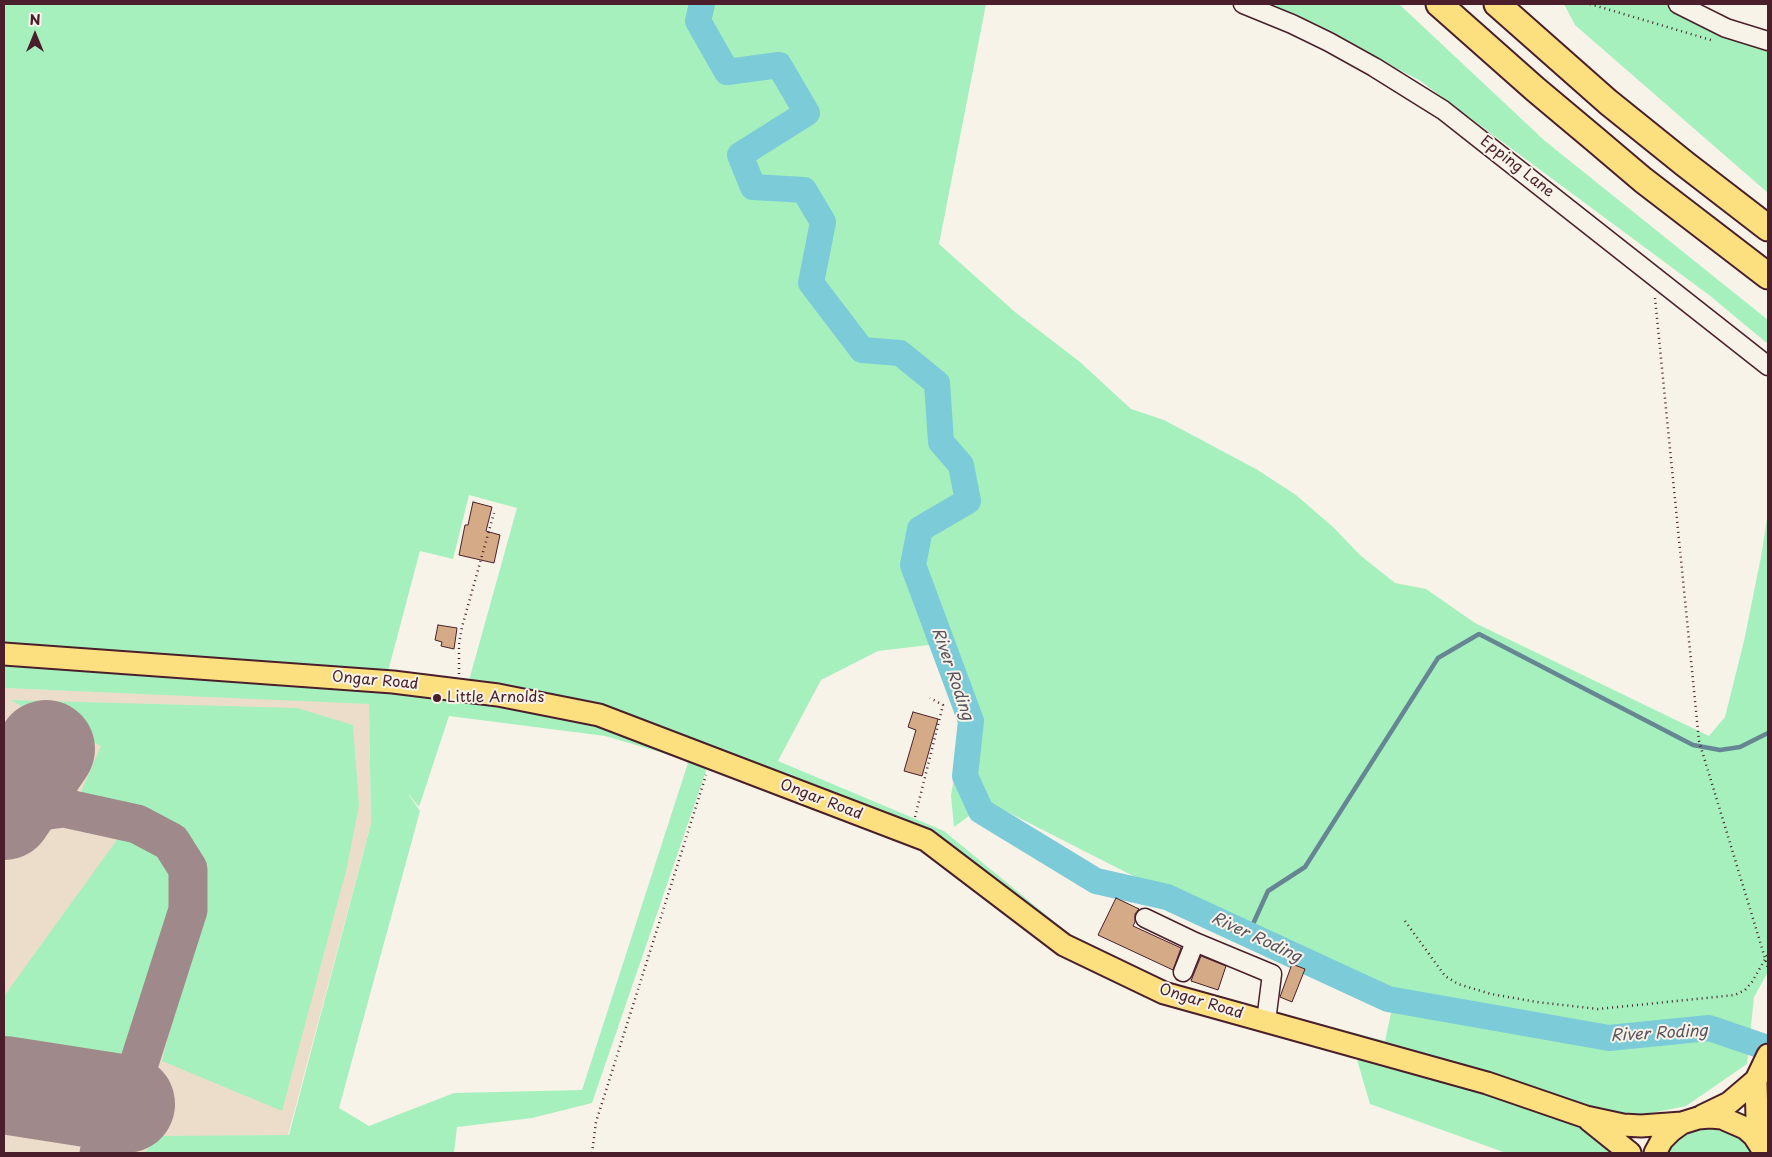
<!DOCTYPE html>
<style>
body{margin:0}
#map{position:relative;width:1772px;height:1157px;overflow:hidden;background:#f7f3e8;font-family:"Playpen Sans",sans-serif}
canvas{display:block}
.frame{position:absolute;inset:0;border:5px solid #4a1f2b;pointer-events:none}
.north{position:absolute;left:10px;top:10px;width:50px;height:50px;-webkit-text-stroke:4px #f7f3e8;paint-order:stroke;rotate:0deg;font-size:14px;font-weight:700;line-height:20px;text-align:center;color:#4a1f2b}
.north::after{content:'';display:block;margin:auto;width:18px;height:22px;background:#4a1f2b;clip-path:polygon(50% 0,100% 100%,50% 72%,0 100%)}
</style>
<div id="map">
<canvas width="1772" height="1157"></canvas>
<div class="frame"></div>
<div class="north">N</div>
</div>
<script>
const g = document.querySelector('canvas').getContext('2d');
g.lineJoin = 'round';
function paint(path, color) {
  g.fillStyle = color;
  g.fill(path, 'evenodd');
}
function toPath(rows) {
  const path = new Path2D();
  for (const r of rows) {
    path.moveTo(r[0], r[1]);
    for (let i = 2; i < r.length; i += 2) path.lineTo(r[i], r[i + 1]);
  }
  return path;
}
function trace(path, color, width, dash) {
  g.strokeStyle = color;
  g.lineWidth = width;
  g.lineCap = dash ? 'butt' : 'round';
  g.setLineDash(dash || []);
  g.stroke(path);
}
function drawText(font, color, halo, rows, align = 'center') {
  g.font = font + ' "Playpen Sans",sans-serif';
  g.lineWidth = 4;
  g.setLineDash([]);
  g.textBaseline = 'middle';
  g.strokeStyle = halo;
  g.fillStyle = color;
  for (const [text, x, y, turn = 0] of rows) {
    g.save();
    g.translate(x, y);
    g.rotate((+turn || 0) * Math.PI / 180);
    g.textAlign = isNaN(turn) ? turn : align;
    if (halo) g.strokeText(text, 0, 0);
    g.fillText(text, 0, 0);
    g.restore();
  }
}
const built = toPath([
 [4,688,369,703,371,824,288,1135,157,1137,144,1153,4,1153]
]);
const green = toPath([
 [4,4,986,4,939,244,1015,312,1080,362,1131,409,1164,420,1256,469,1296,495,1333,527,1360,555,1395,583,1426,589,1475,623,1709,736,1725,717,1744,641,1761,557,1768,512,1768,972,1754,997,1747,1064,1686,1106,1632,1117,1607,1111,1596,1125,1566,1121,1588,1130,1618,1153,1506,1153,1370,1104,1355,1053,1165,999,922,846,705,763,706,771,592,1103,532,1118,457,1127,454,1153,144,1153,158,1136,289,1135,371,824,369,704,4,688],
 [469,495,517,508,468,684,387,675,420,551,453,559],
 [929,645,965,721,951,795,954,827,988,802,1143,881,1198,903,1334,967,1396,989,1385,1041,1169,984,1068,933,944,831,778,761,821,680,878,651],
 [449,716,605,736,680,758,688,763,582,1090,454,1093,369,1126,339,1108,420,811,406,791,419,807],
 [1268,4,1399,4,1545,141,1768,320,1768,344,1709,295,1419,80],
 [1564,4,1667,4,1681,14,1768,47,1768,193,1575,25],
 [10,700,297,708,353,725,359,805,347,867,282,1111,162,1061,180,988,200,924,204,883,192,847,158,816,115,802,78,799,101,746],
 [122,833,151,841,170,858,180,892,180,911,131,1060,4,1040,4,996],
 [1705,1129,1717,1129,1729,1132,1739,1138,1752,1153,1667,1153,1673,1144,1683,1137,1694,1131]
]);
const stream = toPath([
 [1248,935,1268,891,1305,867,1438,658,1479,634,1693,745,1720,750,1740,747,1768,733]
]);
const river = toPath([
 [702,4,698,21,727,72,779,65,807,113,740,155,753,187,804,190,823,222,811,283,862,350,900,353,937,383,941,442,961,465,968,501,920,529,913,565,971,721,965,776,981,811,1096,881,1167,897,1388,999,1609,1038,1709,1028,1768,1048]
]);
const taxiway = toPath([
 [4,816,64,808,137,824,171,842,188,869,188,910,126,1104,99,1153]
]);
const runway = toPath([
 [4,811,46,749],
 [4,1085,126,1104]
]);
const building = toPath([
 [473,502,492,507,486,531,500,535,494,563,459,555,465,525,468,525,473,502],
 [438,625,457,628,454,649,441,646,442,642,435,640,438,625],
 [913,712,938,719,922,776,904,771,916,730,908,727,913,712],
 [1116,898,1139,909,1135,914,1135,922,1133,926,1181,948,1173,970,1098,935,1116,898],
 [1201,956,1226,966,1218,990,1191,981,1201,956],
 [1292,964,1305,969,1292,1002,1280,997,1292,964]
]);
const path = toPath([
 [1590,4,1711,40],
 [1655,298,1699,741,1768,968],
 [459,674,459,644,462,627,494,513],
 [915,817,943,705,930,698],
 [1405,921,1445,976,1458,984,1491,994,1537,1002,1598,1009,1735,995,1745,990,1752,982,1768,954],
 [592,1153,596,1122,706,775]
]);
const minor = toPath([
 [1243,4,1292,24,1329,42,1374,67,1443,110,1768,366],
 [1678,4,1726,28,1768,41],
 [1145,918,1195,942,1272,974,1266,1021],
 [1183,972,1195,942]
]);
const major = toPath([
 [4,654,393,682,498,695,599,715,926,840,1064,945,1164,993,1487,1083,1586,1117,1623,1125,1641,1126,1682,1123],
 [1702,1116,1729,1103,1756,1080],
 [1589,1120,1630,1153],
 [1762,1146,1757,1119,1756,1080,1768,1055],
 [1655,1153,1662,1140,1671,1131,1682,1123,1698,1118,1710,1117,1722,1118,1745,1128,1754,1136,1765,1153]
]);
const highway = toPath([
 [1439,4,1535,89,1597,141,1643,180,1768,276],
 [1497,4,1608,102,1685,164,1768,228]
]);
const markers = [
 [437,698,5,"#4a1f2b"]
];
const streetNames = [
 ["Epping Lane",1517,167,38],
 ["Ongar Road",375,681,5],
 ["Ongar Road",821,800,21],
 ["Ongar Road",1201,1002,17]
];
const poiNames = [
 ["Little Arnolds",447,698]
];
const waterNames = [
 ["River Roding",952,674,71],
 ["River Roding",1256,938,25],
 ["River Roding",1659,1034,-3]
];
paint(built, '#ecddcb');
paint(green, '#a6f0be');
trace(stream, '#678693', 4.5);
trace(river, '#7bcbd8', 26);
trace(taxiway, '#a0898a', 39);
trace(runway, '#a0898a', 98);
paint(building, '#d4ab86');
trace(building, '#4a1f2b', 1);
trace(minor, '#4a1f2b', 21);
trace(major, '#4a1f2b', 25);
trace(highway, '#4a1f2b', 29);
trace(path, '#4a1f2b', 2.5, [1, 4]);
trace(minor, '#f7f3e8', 18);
trace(major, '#fce080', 21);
trace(highway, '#fce080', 25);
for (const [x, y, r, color] of markers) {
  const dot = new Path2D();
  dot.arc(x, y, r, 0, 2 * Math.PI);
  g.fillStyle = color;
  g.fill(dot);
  trace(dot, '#f7f3e8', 2);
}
drawText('15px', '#4a1f2b', '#f7f3e8', streetNames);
drawText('15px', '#4a1f2b', '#f7f3e8', poiNames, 'left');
drawText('italic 16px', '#59535f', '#f7f3e8', waterNames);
</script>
